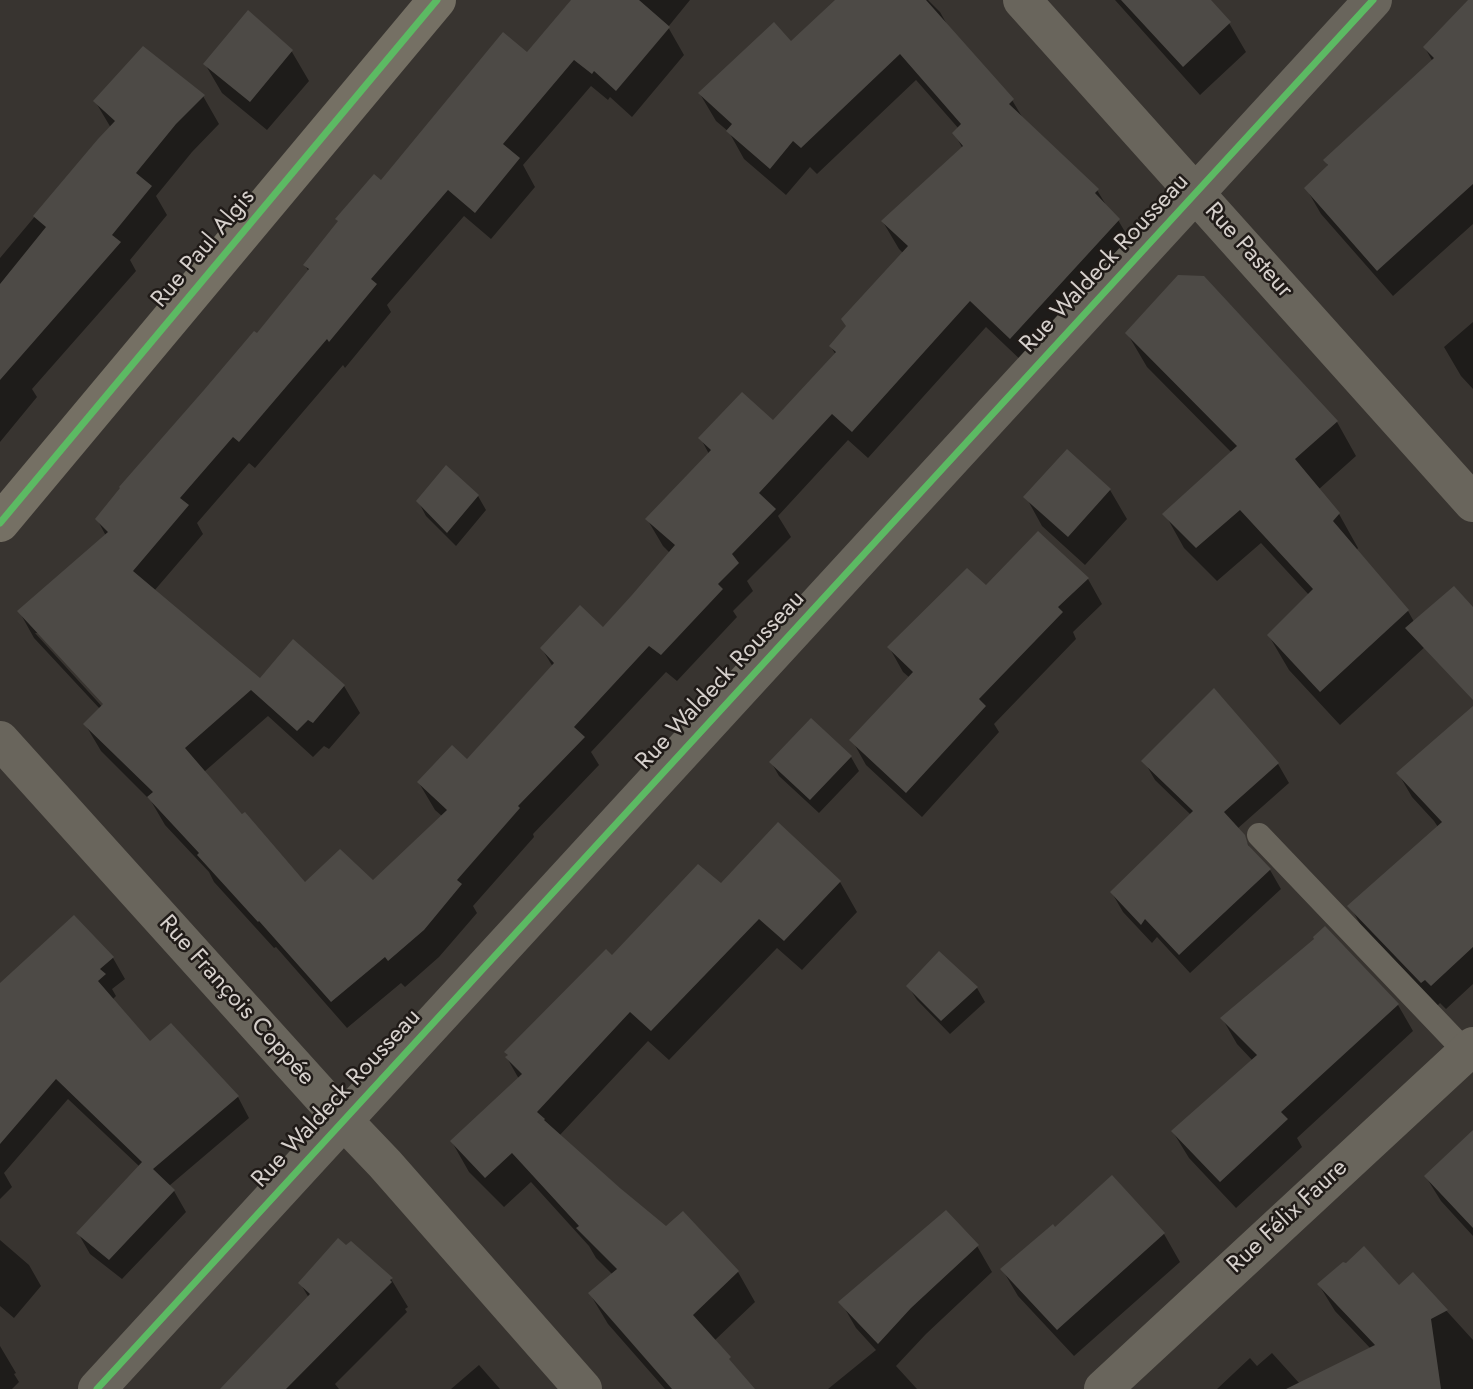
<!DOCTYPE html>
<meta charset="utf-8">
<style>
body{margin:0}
canvas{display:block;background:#383430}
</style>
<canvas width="1473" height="1389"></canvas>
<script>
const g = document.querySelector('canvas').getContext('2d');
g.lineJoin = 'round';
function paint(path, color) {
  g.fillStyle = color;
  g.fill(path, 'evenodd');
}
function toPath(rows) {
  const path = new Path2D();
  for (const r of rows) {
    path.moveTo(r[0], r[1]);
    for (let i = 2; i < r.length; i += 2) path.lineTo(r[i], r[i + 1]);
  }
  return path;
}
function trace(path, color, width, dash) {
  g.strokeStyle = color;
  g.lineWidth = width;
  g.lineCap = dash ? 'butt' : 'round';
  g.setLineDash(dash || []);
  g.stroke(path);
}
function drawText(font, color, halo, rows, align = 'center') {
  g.font = font + ' Jost,sans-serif';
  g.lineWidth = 5;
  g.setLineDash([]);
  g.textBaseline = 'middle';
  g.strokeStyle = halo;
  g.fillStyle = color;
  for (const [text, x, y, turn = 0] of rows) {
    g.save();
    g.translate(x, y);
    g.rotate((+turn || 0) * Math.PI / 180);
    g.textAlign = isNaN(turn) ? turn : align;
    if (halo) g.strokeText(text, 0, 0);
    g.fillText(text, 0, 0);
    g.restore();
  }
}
const shadow = toPath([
 [574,0,690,0,668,27,684,55,632,117,610,97,608,100,591,86,523,165,535,187,491,239,464,216,387,305,391,312,345,368,343,365,255,468,249,463,197,523,203,534,154,591,260,681,344,686,360,713,329,749,324,746,313,757,268,716,204,772,305,884,373,883,443,817,435,810,419,783,467,761,553,667,542,649,603,630,670,553,663,546,647,519,709,454,701,439,773,422,836,355,831,347,903,253,899,249,883,222,963,149,954,133,959,129,916,80,817,174,810,167,786,195,744,159,729,132,716,121,700,94,791,43,837,0,928,0,940,12,949,28,1012,100,1024,120,1097,190,1109,210,1118,220,1134,247,1026,365,986,327,868,458,848,440,778,516,791,537,747,581,753,591,733,611,737,617,677,681,666,672,591,752,599,765,533,834,534,837,473,906,477,913,439,957,405,987,401,983,347,1028,276,947,274,948,214,882,209,872,165,825,151,801,101,751,85,724,100,709,34,638,19,611,106,536,97,519,257,335,309,272,305,265,381,182,527,55],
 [35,633,39,633,110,709,107,712],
 [1115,0,1208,0,1229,23,1246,52,1200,95],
 [1470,0,1473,0,1473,224,1393,296,1321,214,1306,188,1328,166,1325,160,1433,62,1425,48],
 [248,13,292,52,309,81,267,130,222,93,205,64],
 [203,96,219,124,192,152,156,196,167,215,130,260,136,271,32,389,37,397,0,442,0,258,99,140,111,128,95,101],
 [1473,322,1473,389,1461,376,1444,347],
 [1127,333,1337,422,1356,456,1318,490,1339,514,1358,548,1356,551,1408,611,1427,645,1340,725,1289,670,1269,636,1309,595,1261,543,1217,581,1184,548,1165,514,1232,453,1147,367],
 [1110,490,1127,519,1085,565,1042,526,1026,497],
 [478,496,486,510,456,546,426,516,418,501],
 [1088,579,1102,604,1073,632,1076,639,994,724,999,732,922,817,866,765,852,740,910,678,903,672,889,647,986,587],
 [851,757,859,771,819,813,779,776,771,762],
 [1144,761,1278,764,1289,783,1237,829,1243,836,1253,853,1270,870,1281,889,1190,973,1157,937,1152,943,1123,912,1112,893,1191,815,1155,780],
 [1398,773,1473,796,1473,984,1446,1009,1440,1003,1436,1007,1364,931,1350,906,1438,827,1434,821,1412,797],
 [778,825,840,882,857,912,802,970,777,948,669,1060,648,1041,559,1136,666,1228,738,1272,755,1302,714,1341,752,1389,665,1389,608,1324,590,1294,613,1275,596,1258,589,1246,531,1182,504,1207,469,1172,452,1142,519,1079,507,1058,612,957,722,886],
 [74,918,113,958,125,979,112,989,116,996,112,1000,150,1044,171,1026,238,1097,249,1118,169,1186,174,1191,186,1212,122,1279,90,1254,78,1233,140,1167,68,1099,4,1173,12,1187,0,1199,0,1021],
 [940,954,977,988,985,1002,950,1034,917,1000,908,986],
 [1398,1005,1413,1031,1297,1138,1302,1147,1236,1208,1189,1158,1173,1132,1253,1061,1237,1044,1222,1018],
 [1473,1138,1473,1236,1441,1201,1426,1177],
 [1112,1178,1164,1234,1180,1262,1074,1356,1018,1296,1002,1269,1055,1229],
 [0,1240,29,1265,41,1286,14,1318,0,1306],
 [351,1243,391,1279,408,1307,405,1309,407,1312,335,1384,339,1389,223,1389,309,1298,300,1283],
 [977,1246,992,1272,926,1334,896,1366,917,1389,828,1389,876,1350,856,1328,841,1302],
 [1413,1274,1473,1340,1473,1389,1217,1389,1250,1358,1257,1366,1272,1353,1300,1384,1371,1349,1335,1311,1319,1285,1399,1287],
 [0,1346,16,1373,14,1374,19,1382,12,1389,0,1389],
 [479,1365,500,1389,451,1389]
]);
const building = toPath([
 [571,0,639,0,670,27,616,91,594,71,592,74,574,60,503,144,520,158,475,213,448,190,371,279,377,284,329,342,327,339,239,442,233,437,180,498,189,505,133,571,260,678,293,639,345,685,313,723,308,720,297,731,251,690,185,748,242,814,245,812,305,882,340,849,373,880,447,810,417,782,452,745,467,759,554,663,540,648,580,605,603,627,632,595,675,545,645,519,711,450,698,438,742,392,773,420,836,352,829,346,846,326,841,319,908,246,881,221,963,146,952,133,961,124,900,54,801,148,793,141,770,169,726,131,732,124,698,93,774,22,791,41,835,0,926,0,1014,99,1009,104,1099,189,1095,193,1120,219,1010,339,970,301,852,432,832,414,759,493,776,509,732,554,739,563,718,584,723,589,661,655,649,646,574,727,585,737,518,806,520,808,457,880,462,884,424,930,388,961,385,957,331,1002,259,921,258,922,197,855,199,853,147,797,153,792,83,724,103,704,17,611,108,532,95,519,120,488,119,487,204,390,254,331,257,333,309,269,303,265,338,221,335,219,374,174,381,180,503,32,527,52],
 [1121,0,1211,0,1231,22,1183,67],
 [1468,0,1473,0,1473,184,1377,271,1304,188,1328,165,1323,160,1434,58,1423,47],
 [248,10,293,50,250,102,203,64],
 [143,46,205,95,176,124,136,173,152,186,112,235,121,242,0,380,0,284,46,227,33,216,98,139,115,121,93,101],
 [1178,275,1204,276,1338,421,1295,459,1340,513,1333,521,1409,610,1320,692,1267,635,1313,589,1240,510,1196,548,1162,514,1237,446,1125,333],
 [1067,449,1111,489,1068,537,1023,497],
 [446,465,479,495,447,533,416,501],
 [1038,531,1089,578,1058,607,1063,612,979,699,986,706,906,793,849,740,913,672,887,647,967,568,986,585],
 [1454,586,1473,607,1473,700,1405,628],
 [1214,688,1279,763,1224,812,1245,835,1248,845,1271,869,1179,955,1145,919,1141,925,1110,892,1193,811,1141,761],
 [1473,706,1473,947,1431,986,1425,980,1421,983,1347,906,1442,822,1396,773],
 [811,718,852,756,810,800,769,762],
 [778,822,841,881,784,941,759,919,651,1031,630,1012,537,1112,545,1119,544,1120,620,1188,666,1226,683,1211,739,1271,693,1315,731,1357,729,1359,755,1389,672,1389,588,1293,617,1269,576,1228,579,1226,512,1153,485,1178,450,1141,522,1074,505,1057,508,1055,504,1052,606,949,612,955,698,864,721,883],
 [74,915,114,957,100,969,106,974,98,981,150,1041,171,1023,239,1096,153,1169,175,1190,109,1260,76,1233,142,1162,56,1079,0,1144,0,983],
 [1325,926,1399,1004,1281,1112,1288,1119,1220,1182,1171,1131,1257,1055,1220,1018,1314,939,1313,937],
 [939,951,978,987,941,1021,906,986],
 [1473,1130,1473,1228,1424,1176],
 [1112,1175,1165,1233,1057,1330,1000,1269,1053,1224,1055,1227],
 [946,1210,979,1245,911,1308,878,1344,838,1302],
 [338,1238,346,1245,351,1241,393,1278,390,1280,392,1282,286,1389,220,1389,310,1294,298,1283],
 [1364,1246,1399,1285,1413,1272,1448,1310,1431,1319,1441,1389,1286,1389,1375,1345,1317,1284,1343,1262,1346,1263]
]);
const lane = toPath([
 [1259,835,1466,1052]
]);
const street = toPath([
 [1022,0,1473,503],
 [0,740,343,1120,385,1164,583,1389],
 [97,1389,1373,0],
 [1103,1389,1473,1046]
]);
const secondary = toPath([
 [0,523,437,0]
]);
const cycleway = toPath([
 [0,523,437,0],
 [97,1389,1373,0]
]);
const streetNames = [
 ["Rue Paul Algis",204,249,-50],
 ["Rue Pasteur",1248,251,48],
 ["Rue Waldeck Rousseau",1105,264,-47],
 ["Rue Waldeck Rousseau",721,681,-47],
 ["Rue François Coppée",236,1001,48],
 ["Rue Waldeck Rousseau",337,1099,-47],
 ["Rue Félix Faure",1288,1217,-43]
];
paint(shadow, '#0007');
paint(building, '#4d4a46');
trace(lane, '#69655c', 24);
trace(street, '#69655c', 38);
trace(secondary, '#757064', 38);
trace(cycleway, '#5cba63', 7);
drawText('24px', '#d6d0cc', '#201b18', streetNames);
</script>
